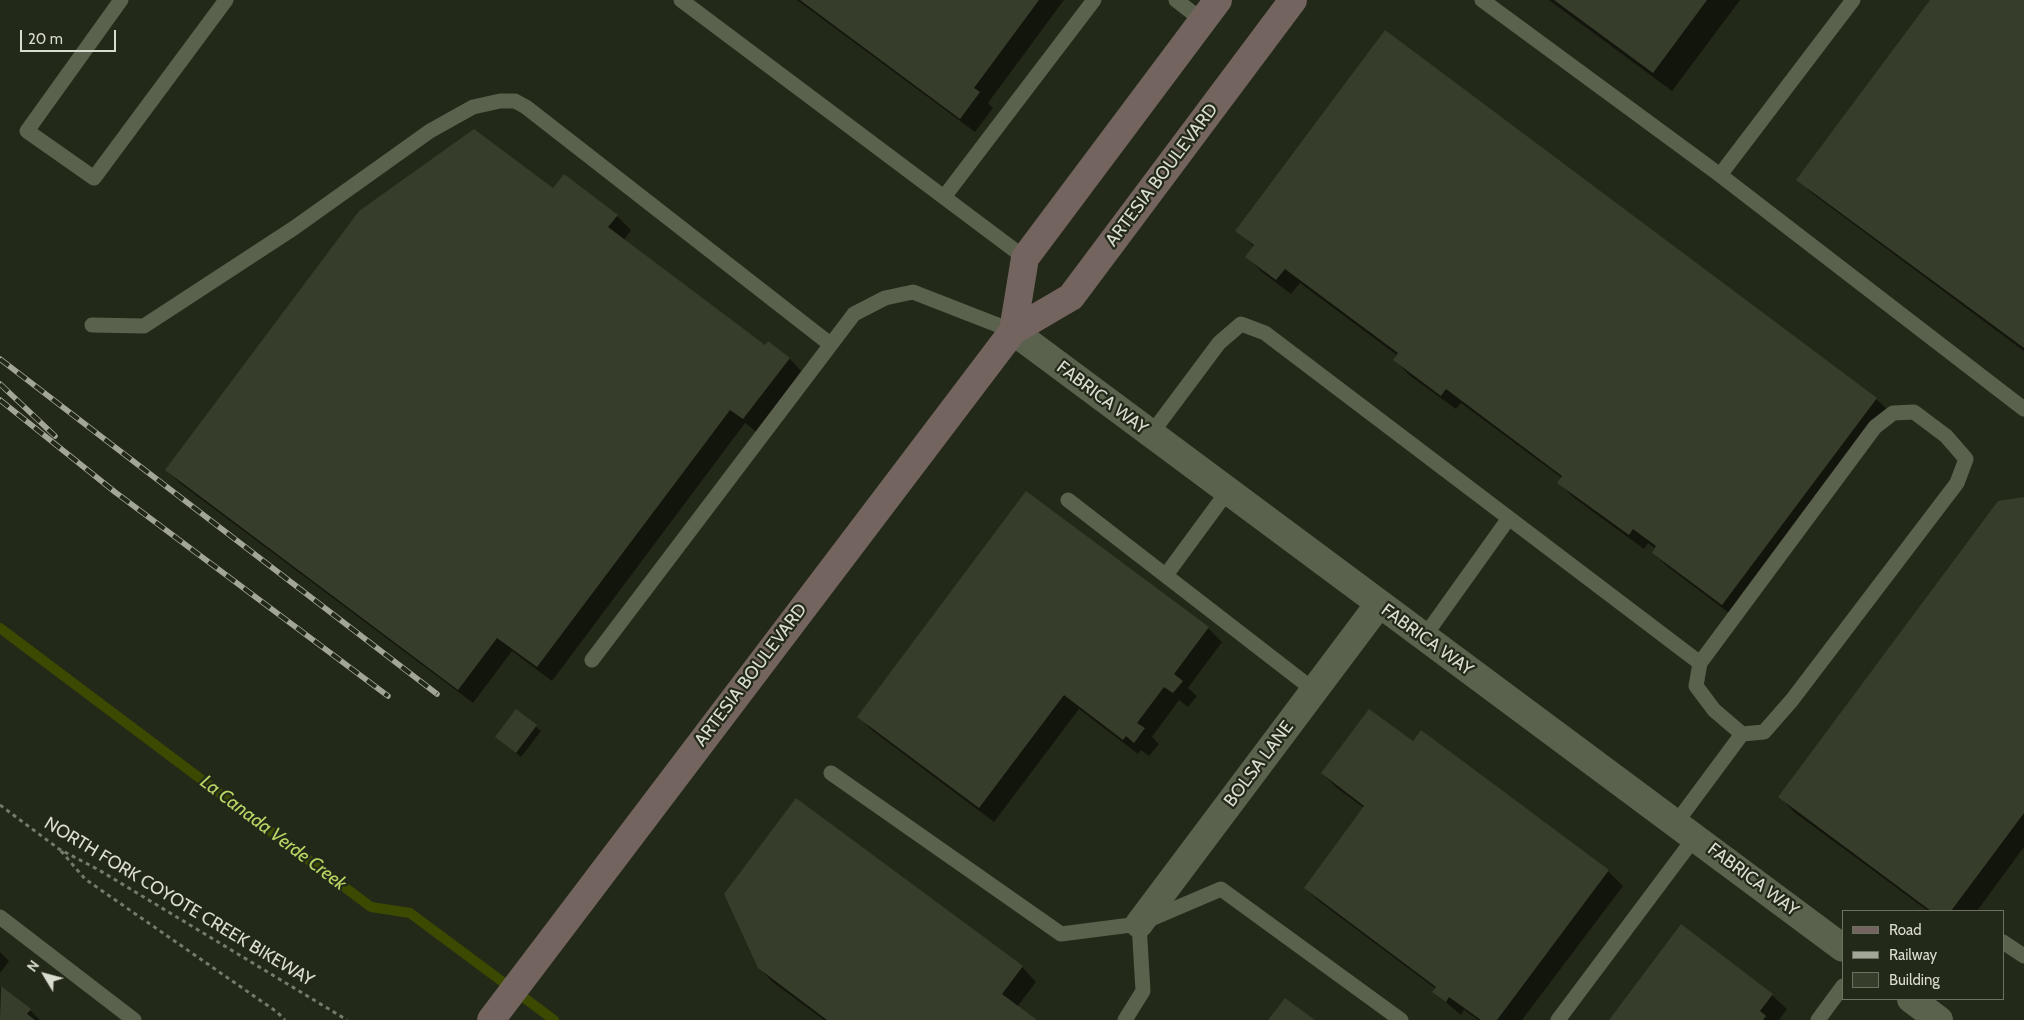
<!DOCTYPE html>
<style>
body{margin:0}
#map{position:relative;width:2024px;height:1020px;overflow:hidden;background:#232918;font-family:Cabin,sans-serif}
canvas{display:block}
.legend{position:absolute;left:1842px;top:910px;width:162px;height:90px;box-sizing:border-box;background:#232918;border:1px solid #6c7162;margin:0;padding:6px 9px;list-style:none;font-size:15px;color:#d9dcd1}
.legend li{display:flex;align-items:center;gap:10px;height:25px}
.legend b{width:25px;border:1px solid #6c7162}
.north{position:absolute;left:20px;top:950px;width:50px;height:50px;-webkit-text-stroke:4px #232918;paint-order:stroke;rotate:307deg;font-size:14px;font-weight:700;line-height:20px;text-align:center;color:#d9dcd1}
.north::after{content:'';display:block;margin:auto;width:18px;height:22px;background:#d9dcd1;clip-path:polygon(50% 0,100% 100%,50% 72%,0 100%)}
.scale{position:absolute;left:20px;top:30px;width:96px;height:22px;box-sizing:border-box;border:2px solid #d9dcd1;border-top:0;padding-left:6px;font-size:15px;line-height:18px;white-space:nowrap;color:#d9dcd1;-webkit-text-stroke:4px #232918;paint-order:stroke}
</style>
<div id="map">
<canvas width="2024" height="1020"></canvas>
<ul class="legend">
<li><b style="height:6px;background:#74645f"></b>Road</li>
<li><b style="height:6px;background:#a2a699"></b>Railway</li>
<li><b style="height:14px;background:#373d2b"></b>Building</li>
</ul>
<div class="north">N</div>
<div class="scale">20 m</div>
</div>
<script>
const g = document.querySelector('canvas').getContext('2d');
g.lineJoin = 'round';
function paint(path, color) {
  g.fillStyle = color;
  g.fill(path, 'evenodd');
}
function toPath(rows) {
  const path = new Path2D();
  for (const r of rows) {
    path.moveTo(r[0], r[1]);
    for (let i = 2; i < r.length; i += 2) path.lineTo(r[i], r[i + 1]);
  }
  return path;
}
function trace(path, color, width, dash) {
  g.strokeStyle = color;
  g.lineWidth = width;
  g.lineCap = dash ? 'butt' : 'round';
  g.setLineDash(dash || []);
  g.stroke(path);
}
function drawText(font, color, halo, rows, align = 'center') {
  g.font = font + ' Cabin,sans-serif';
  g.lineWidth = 4.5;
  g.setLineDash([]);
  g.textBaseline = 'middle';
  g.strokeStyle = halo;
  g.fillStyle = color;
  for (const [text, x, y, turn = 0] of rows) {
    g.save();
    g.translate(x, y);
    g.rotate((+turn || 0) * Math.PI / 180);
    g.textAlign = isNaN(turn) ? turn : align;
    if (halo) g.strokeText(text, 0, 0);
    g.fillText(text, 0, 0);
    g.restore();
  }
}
const shadow = toPath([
 [797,0,1064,0,988,103,993,108,975,132],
 [1549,0,1740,0,1672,91],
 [1931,0,2024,0,2024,351,1813,194,1798,180],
 [553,190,617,216,631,230,624,240,765,347,789,358,803,373,758,433,745,423,552,681,512,651,473,703,181,484,167,470],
 [1237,230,1876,399,1891,413,1737,619,1668,567,1653,553,1656,549,1648,543,1644,549,1573,497,1559,483,1562,478,1461,403,1456,409,1409,375,1395,360,1398,356,1300,283,1291,294,1262,272,1247,257,1254,247],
 [2024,499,2024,847,1977,911,1928,911,1794,812,1780,797],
 [1208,628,1222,642,1188,688,1197,696,1188,707,1179,700,1152,737,1159,744,1149,756,1141,750,1138,754,1079,709,994,822,873,731,859,717],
 [516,711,541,731,521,757,496,737],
 [1422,732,1608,871,1623,886,1522,1020,1478,1020,1464,1010,1461,1015,1434,992,1436,989,1320,902,1305,888,1364,808,1337,788,1322,773,1413,743],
 [797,799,1022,967,1036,982,1017,1007,1035,1020,824,1020,774,983,759,968],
 [0,952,9,961,0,973],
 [0,987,30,1010,40,1020,0,1020],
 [1772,995,1787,1009,1779,1020,1611,1020]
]);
const stream = toPath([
 [0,628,371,907,410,913,554,1020]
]);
const building = toPath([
 [800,0,1039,0,974,88,980,92,960,119],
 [1554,0,1707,0,1653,73],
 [1930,0,2024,0,2024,348,1796,180],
 [1385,30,1877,398,1722,605,1652,553,1656,546,1633,529,1629,535,1557,483,1562,476,1446,389,1441,396,1393,360,1398,353,1285,269,1276,280,1245,257,1254,245,1235,231],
 [474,129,553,188,564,174,618,215,608,227,765,345,768,341,790,358,743,419,730,410,537,667,497,638,458,690,165,470,359,211],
 [1026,491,1209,627,1174,674,1183,681,1173,693,1164,687,1137,723,1145,728,1134,743,1126,736,1123,740,1064,695,979,808,857,717],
 [2024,497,2024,813,1951,911,1931,911,1778,797,1998,501],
 [516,709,537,725,516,753,495,737],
 [1369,709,1413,741,1421,730,1609,870,1497,1020,1481,1020,1449,997,1446,1002,1432,992,1436,987,1304,888,1364,806,1321,773],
 [796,798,1023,966,1002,994,1037,1020,827,1020,758,968,724,894],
 [1681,924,1773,994,1760,1011,1766,1016,1763,1020,1609,1020],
 [1,986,31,1009,27,1014,35,1020,0,1020],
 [1285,998,1315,1020,1268,1020]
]);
const path = toPath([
 [0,805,59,849,99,870,347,1020],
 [61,851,85,879,277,1012,285,1020]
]);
const lane = toPath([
 [121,0,27,131,94,178,226,0],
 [681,0,1025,258],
 [1176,0,1203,21],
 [1482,0,1720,175],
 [1853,0,1720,175,2024,409],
 [944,197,1094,0],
 [92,325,144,326,294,228,430,131,473,107,500,101,515,101,526,107,830,344],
 [1151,434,1219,343,1241,324,1265,333,1700,663,1696,686,1714,710,1742,734,1676,823],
 [1068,500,1315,691],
 [1166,575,1227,492],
 [1424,637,1509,518],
 [592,660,854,314,885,298,913,292,1013,331],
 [1700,663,1875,427,1893,413,1914,412,1946,436,1966,459,1957,483,1792,700,1764,732,1742,734],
 [831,773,1061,934,1139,924,1221,889,1401,1020],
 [0,917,134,1020],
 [2003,942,2024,956],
 [1125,1020,1143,991,1139,924],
 [1558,1020,1695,837],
 [1818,1020,1843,986]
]);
const street = toPath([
 [1013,331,1843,948],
 [1139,924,1379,604],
 [1911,999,1939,1020]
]);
const secondary = toPath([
 [1013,331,1025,258,1218,0],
 [491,1020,1013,331,1071,297,1293,0]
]);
const rail = toPath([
 [0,359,437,694],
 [0,384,55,436],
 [0,400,115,492,388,696]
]);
const streetNames = [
 ["ARTESIA BOULEVARD",1162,175,-53],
 ["FABRICA WAY",1102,398,37],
 ["FABRICA WAY",1427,640,36],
 ["ARTESIA BOULEVARD",751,675,-53],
 ["BOLSA LANE",1259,764,-53],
 ["FABRICA WAY",1753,880,37],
 ["NORTH FORK COYOTE CREEK BIKEWAY",179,902,31]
];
const waterNames = [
 ["La Canada Verde Creek",273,833,37]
];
paint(shadow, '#0007');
trace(stream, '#3b4a00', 10);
paint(building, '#373d2b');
trace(path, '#757a6b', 3, [4, 4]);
trace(lane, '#5a614d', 15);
trace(street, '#5a614d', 28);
trace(secondary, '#74645f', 28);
trace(rail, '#a2a699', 5.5);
trace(rail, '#232918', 4, [11]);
drawText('18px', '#d9dcd1', '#232918', streetNames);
drawText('italic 19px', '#b8d764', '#232918', waterNames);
</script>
